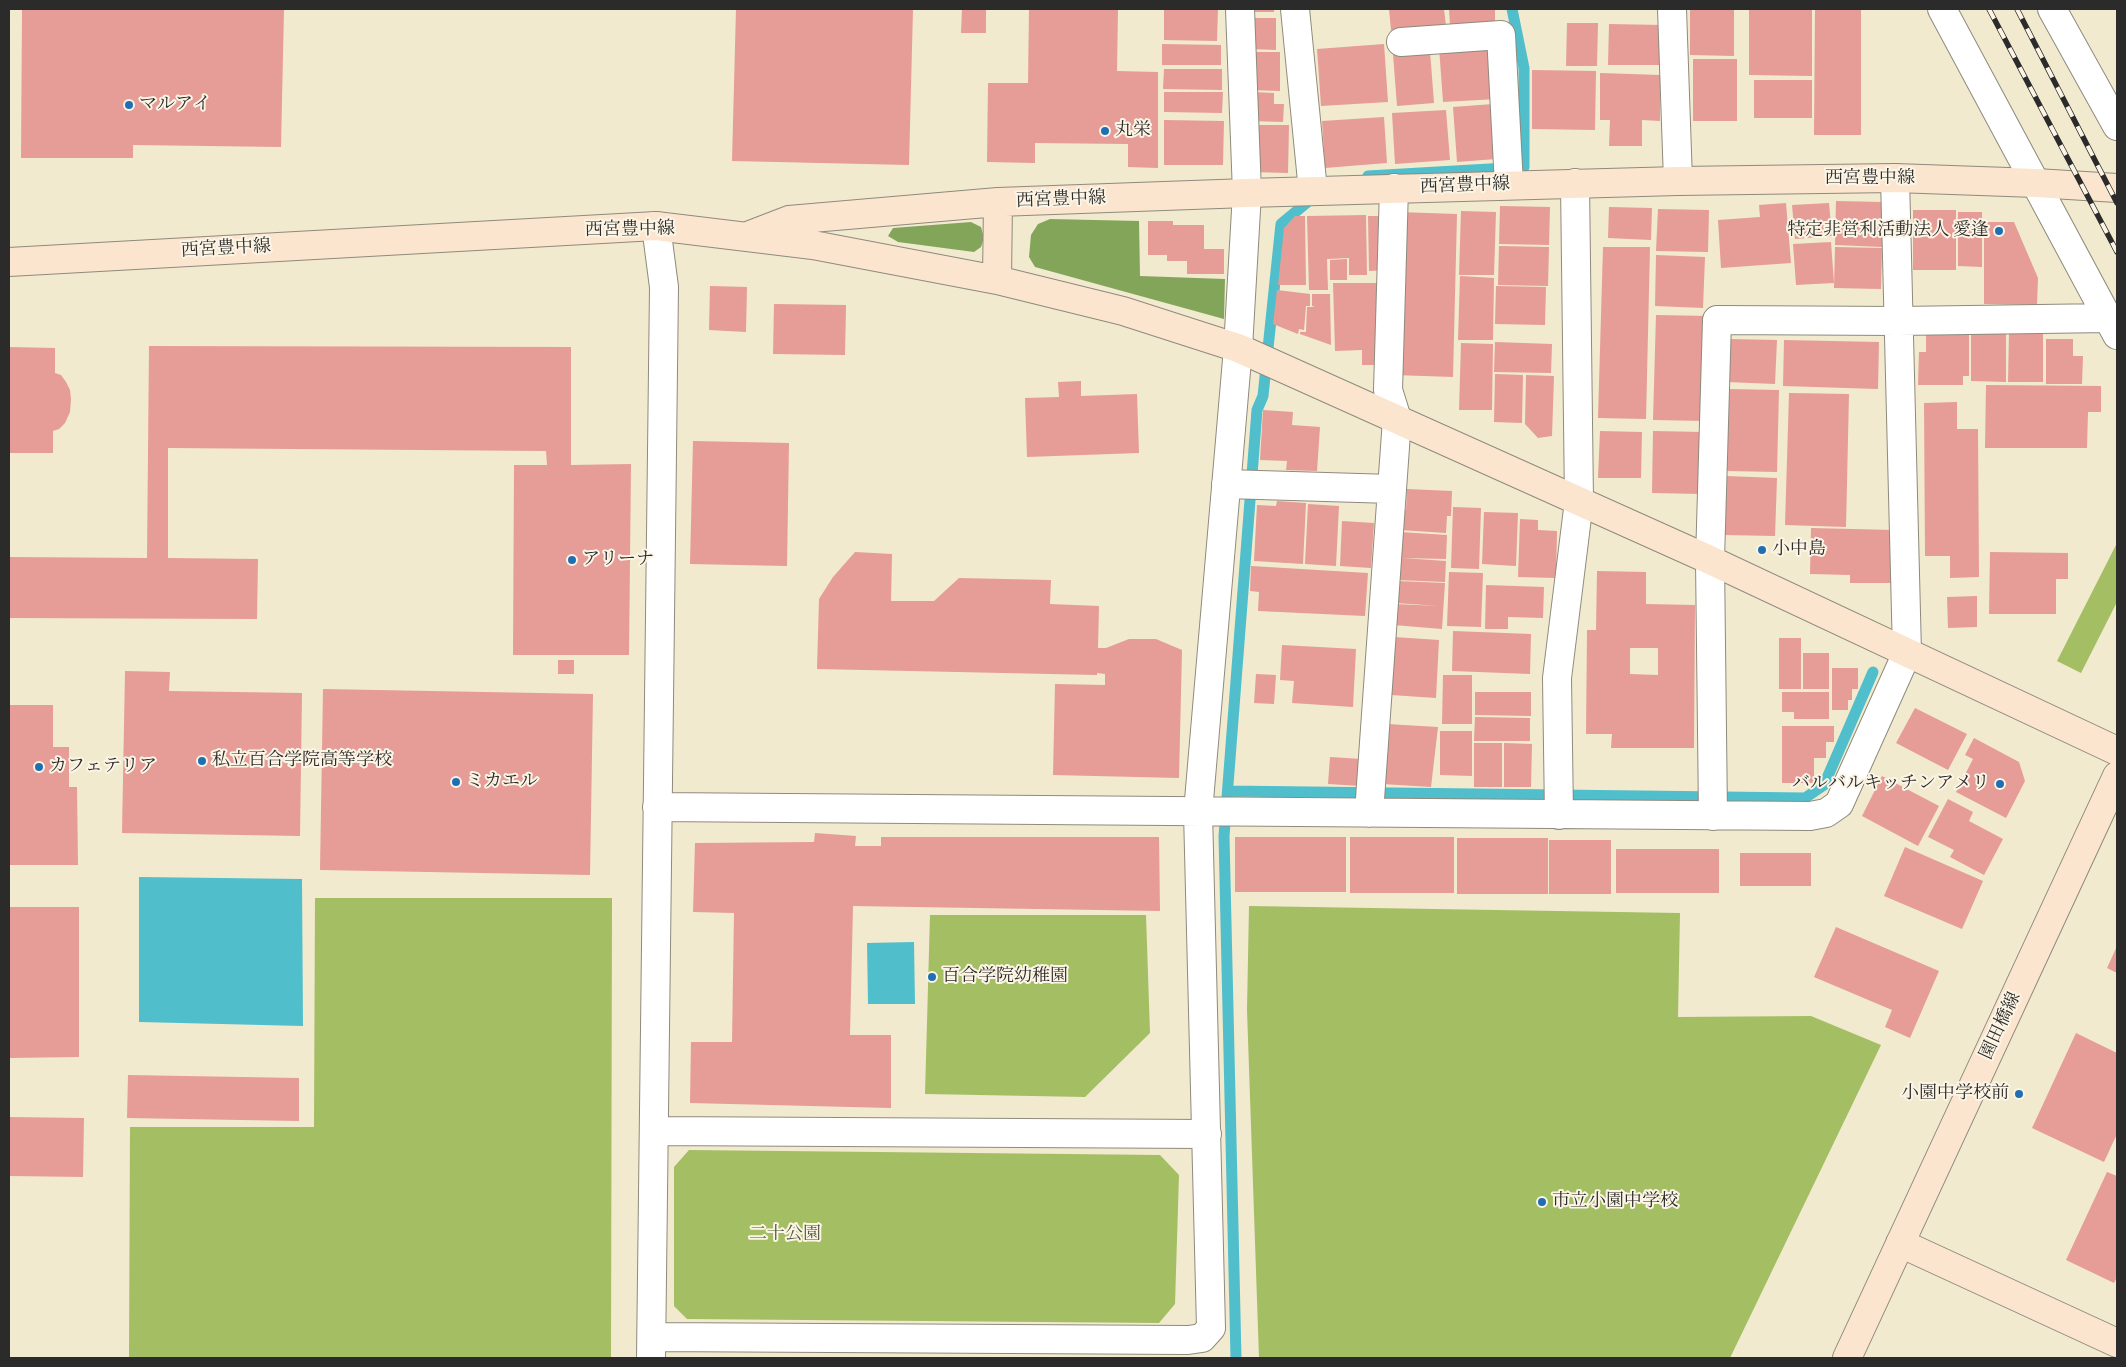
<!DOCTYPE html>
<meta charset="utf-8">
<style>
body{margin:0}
#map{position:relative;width:2126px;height:1367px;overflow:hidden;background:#f1eacf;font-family:"Libre Bodoni",serif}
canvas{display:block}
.frame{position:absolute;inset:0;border:10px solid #2b2b2b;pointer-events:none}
</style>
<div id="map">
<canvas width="2126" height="1367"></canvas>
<div class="frame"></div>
</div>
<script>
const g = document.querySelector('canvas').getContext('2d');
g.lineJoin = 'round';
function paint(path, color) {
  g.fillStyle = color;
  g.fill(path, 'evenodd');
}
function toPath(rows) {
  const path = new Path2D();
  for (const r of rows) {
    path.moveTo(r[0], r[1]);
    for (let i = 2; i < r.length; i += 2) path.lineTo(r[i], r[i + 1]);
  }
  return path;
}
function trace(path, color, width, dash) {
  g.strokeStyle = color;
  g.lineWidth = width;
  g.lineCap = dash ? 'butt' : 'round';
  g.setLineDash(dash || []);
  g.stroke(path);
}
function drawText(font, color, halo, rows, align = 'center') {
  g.font = font + ' "Libre Bodoni","Noto Serif JP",serif';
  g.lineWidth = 4;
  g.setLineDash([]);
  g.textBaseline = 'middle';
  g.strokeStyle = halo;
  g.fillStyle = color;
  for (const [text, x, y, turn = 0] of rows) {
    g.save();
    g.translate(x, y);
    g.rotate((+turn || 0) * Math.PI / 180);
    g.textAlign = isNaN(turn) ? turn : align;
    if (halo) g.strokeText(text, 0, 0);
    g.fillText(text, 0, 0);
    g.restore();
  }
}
const green = toPath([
 [2117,543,2117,602,2081,673,2057,661],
 [315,898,612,898,611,1358,129,1358,130,1127,314,1127],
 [1249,906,1680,913,1678,1017,1811,1016,1881,1045,1730,1358,1259,1358,1247,1010],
 [930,915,1146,915,1150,1033,1085,1097,925,1094],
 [689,1150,1160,1155,1179,1175,1175,1304,1159,1323,687,1319,674,1306,674,1167]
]);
const forest = toPath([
 [1050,219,1139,221,1140,276,1225,279,1224,319,1035,267,1029,257,1031,235,1038,224],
 [971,222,981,227,984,238,981,247,974,252,898,242,888,236,893,228]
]);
const water = toPath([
 [139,877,302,879,303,1026,139,1022],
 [914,942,915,1004,868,1004,867,943]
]);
const stream = toPath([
 [1368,176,1524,167,1524,68,1512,9],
 [1228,791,1805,798,1824,785,1873,672],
 [1236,1358,1224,836,1257,410,1263,396,1281,224,1316,195]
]);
const building = toPath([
 [22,9,284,9,281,147,133,145,133,158,21,158],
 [736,9,913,9,909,165,732,161],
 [962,9,986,9,986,33,961,33],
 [1029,9,1118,9,1117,71,1158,72,1158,168,1128,167,1128,144,1035,143,1035,163,987,162,988,83,1028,83],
 [1164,9,1218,9,1217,41,1164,40],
 [1250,9,1274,9,1274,12,1250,12],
 [1389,9,1444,9,1446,26,1391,30],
 [1449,9,1495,9,1495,22,1450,25],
 [1690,9,1734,9,1734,56,1690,55],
 [1749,9,1812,9,1812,76,1749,75],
 [1815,9,1861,9,1861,135,1814,135],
 [1250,18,1276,18,1276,50,1250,49],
 [1567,23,1598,23,1597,66,1566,66],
 [1609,24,1662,25,1662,65,1608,65],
 [1162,44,1221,45,1221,65,1162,65],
 [1384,44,1388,102,1321,106,1317,49],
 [1494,44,1497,99,1443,102,1439,47],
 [1430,51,1434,103,1397,106,1393,54],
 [1250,52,1280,52,1280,91,1249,90],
 [1693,59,1737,59,1737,121,1693,121],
 [1164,69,1222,69,1222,90,1163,89],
 [1532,70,1596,71,1595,130,1532,129],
 [1600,73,1660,75,1660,121,1642,120,1642,146,1609,146,1610,120,1600,120],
 [1754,80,1812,80,1812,118,1754,118],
 [1164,92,1223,92,1222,113,1164,112],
 [1251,92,1274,93,1274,104,1284,104,1283,122,1251,121],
 [1493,104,1496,159,1457,162,1453,107],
 [1446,110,1450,160,1395,164,1392,113],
 [1384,117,1387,163,1325,168,1322,121],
 [1164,120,1224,121,1223,165,1164,165],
 [1253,125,1289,125,1288,173,1252,172],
 [1836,201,1883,202,1882,247,1835,245],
 [1786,203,1791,263,1721,268,1718,220,1760,217,1759,205],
 [1829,203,1832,236,1795,239,1792,205],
 [1500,206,1550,207,1549,245,1499,244],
 [1609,207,1652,208,1651,240,1608,238],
 [1658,209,1709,210,1708,252,1656,251],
 [1913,210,1956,210,1956,270,1913,270],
 [1461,211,1496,212,1494,275,1459,275],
 [1398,212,1457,214,1453,377,1394,375],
 [1958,212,1982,212,1982,267,1958,266],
 [1366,215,1367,275,1349,275,1349,258,1327,259,1328,290,1309,290,1307,216],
 [1295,216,1305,216,1306,285,1278,285,1284,228],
 [1368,216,1389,216,1390,270,1369,271],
 [1148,221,1173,221,1173,225,1204,225,1204,249,1224,249,1224,274,1187,274,1187,261,1167,261,1167,255,1148,255],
 [1984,222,2014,222,2038,278,2037,305,1984,304],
 [1831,242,1834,283,1796,285,1793,244],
 [1499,246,1549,247,1548,286,1498,285],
 [1603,247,1650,247,1646,419,1598,418],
 [1835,247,1882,248,1881,289,1834,288],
 [1656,255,1705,257,1703,308,1655,306],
 [1347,259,1347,280,1330,280,1330,260],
 [1460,276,1494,278,1493,340,1458,340],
 [1333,283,1386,283,1387,365,1362,365,1362,350,1335,351],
 [710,286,747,287,746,332,709,330],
 [1496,286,1546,287,1545,325,1495,324],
 [1277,290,1310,294,1310,306,1306,306,1304,330,1299,329,1298,334,1273,324],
 [1312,294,1330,294,1331,345,1300,334,1300,332,1306,332,1307,307,1315,307,1312,306],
 [774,304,846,305,845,355,773,354],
 [1656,315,1709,316,1706,421,1653,420],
 [1951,332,1969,332,1969,376,1963,376,1963,385,1918,385,1919,352,1926,352,1926,335,1951,335],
 [1971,332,2006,332,2006,382,1971,381],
 [2009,333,2043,333,2043,382,2008,382],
 [1728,339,1777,340,1775,384,1727,382],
 [2046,339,2073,339,2073,356,2083,356,2082,384,2046,384],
 [1784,340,1879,342,1878,389,1783,386],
 [1495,342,1552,344,1551,373,1494,372],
 [1461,343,1493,344,1492,410,1459,410],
 [149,346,571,347,571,465,631,464,629,655,513,655,514,465,547,465,546,451,168,448,168,558,258,559,257,619,9,618,9,557,147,558],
 [9,347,55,348,55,373,61,375,66,382,70,390,71,399,70,412,65,423,59,429,53,431,53,453,9,453],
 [1495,374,1523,375,1522,423,1494,422],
 [1526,375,1554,376,1552,436,1538,438,1525,424],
 [1081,381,1081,396,1137,394,1139,453,1027,457,1025,398,1059,397,1058,382],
 [1986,385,2101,386,2101,412,2088,412,2087,448,1985,448],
 [1728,389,1779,390,1777,472,1726,471],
 [1789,393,1849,394,1846,527,1785,525],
 [1957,402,1957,429,1978,429,1979,577,1950,578,1950,556,1925,556,1924,403],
 [1263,410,1293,412,1292,425,1320,427,1317,471,1286,470,1287,461,1260,460],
 [1600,431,1642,432,1641,478,1598,478],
 [1653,431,1704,432,1702,494,1652,493],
 [693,441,789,443,787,566,690,564],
 [1726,476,1777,478,1775,536,1725,535],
 [1407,489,1452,491,1451,516,1447,516,1446,533,1400,530,1401,509,1406,510],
 [1277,501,1306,503,1303,564,1254,561,1257,505,1276,506],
 [1308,504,1339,506,1336,566,1305,564],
 [1453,507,1481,508,1479,569,1451,568],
 [1484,512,1518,513,1516,566,1482,564],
 [1520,519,1538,520,1538,530,1557,531,1556,578,1518,577],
 [1342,521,1374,523,1371,568,1340,566],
 [1811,528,1894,530,1893,583,1850,583,1850,575,1810,574],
 [1400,532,1447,535,1446,559,1402,558,1446,561,1445,582,1397,580],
 [855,552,892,554,891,601,934,601,959,578,1051,580,1050,604,1099,606,1098,648,1106,648,1129,639,1156,639,1182,650,1179,778,1053,775,1055,684,1105,685,1105,674,1097,673,1097,675,817,669,819,599,833,577],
 [1990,552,2068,553,2068,579,2056,579,2056,614,1989,614],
 [1251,566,1368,573,1365,616,1258,611,1259,592,1250,591],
 [1597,571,1646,572,1646,604,1695,605,1694,748,1611,748,1612,734,1586,734,1587,630,1596,630],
 [1630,648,1658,648,1658,675,1630,674],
 [1449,572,1483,573,1481,627,1447,626],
 [1397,581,1445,583,1442,629,1393,625,1394,604,1439,606,1396,603],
 [1486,585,1544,587,1543,618,1508,617,1508,629,1485,629],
 [1977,596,1977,627,1948,628,1947,597],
 [1453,631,1531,634,1530,674,1452,671],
 [1394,637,1439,640,1436,698,1391,695],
 [1779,638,1801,638,1801,689,1779,689],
 [1282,645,1356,649,1353,707,1292,703,1294,681,1280,680],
 [1803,653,1829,653,1829,689,1803,689],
 [558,660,574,660,574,674,558,674],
 [1832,668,1858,668,1858,689,1852,689,1852,700,1848,700,1848,710,1832,710],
 [125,671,170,672,169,691,302,693,300,836,122,833],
 [1256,674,1276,675,1274,704,1254,703],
 [1443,675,1472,675,1472,724,1442,724],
 [323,689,593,694,590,875,320,870],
 [1475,692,1531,692,1531,716,1475,715],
 [1782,692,1829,692,1829,719,1794,719,1794,712,1782,712],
 [9,705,53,705,53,747,69,747,69,787,77,787,78,865,9,865],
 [1915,708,1967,734,1948,770,1896,743],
 [1475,717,1530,718,1530,741,1474,741],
 [1387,724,1438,727,1431,787,1382,784],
 [1782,726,1834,726,1834,742,1826,742,1826,758,1814,758,1814,783,1782,783],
 [1440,731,1472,731,1472,776,1440,775],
 [1974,738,2019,762,2025,781,2006,818,1956,792,1973,759,1965,755],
 [1474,743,1502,743,1502,787,1474,787],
 [1504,743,1532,744,1531,787,1504,787],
 [1330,757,1362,759,1360,786,1328,784],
 [1882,776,1939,806,1918,846,1862,816],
 [1948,799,1973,812,1969,821,2003,839,1984,875,1950,857,1954,850,1928,837],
 [815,833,856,836,855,846,881,846,881,837,1159,837,1160,911,853,906,850,1035,891,1035,891,1108,690,1103,691,1042,732,1042,734,913,693,912,695,843,814,842],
 [1235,837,1346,837,1346,892,1235,892],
 [1350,837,1454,837,1454,893,1350,893],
 [1457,838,1548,838,1548,894,1457,894],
 [1549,840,1611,840,1611,894,1549,894],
 [1905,847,1983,881,1962,929,1884,896],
 [1616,849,1719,849,1719,893,1616,893],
 [1740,853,1811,853,1811,886,1740,886],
 [9,907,79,907,79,1057,9,1058],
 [1836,927,1939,971,1910,1038,1885,1027,1892,1010,1814,977],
 [2117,946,2117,973,2107,968],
 [2076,1033,2117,1053,2117,1134,2104,1162,2032,1128],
 [128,1075,299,1078,299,1121,127,1118],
 [9,1117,84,1118,83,1177,9,1176],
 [2107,1172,2117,1176,2117,1277,2114,1283,2066,1260]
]);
const street = toPath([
 [1295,9,1313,191],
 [1672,9,1678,181],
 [1942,9,2117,335],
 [2052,9,2117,126],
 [1401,42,1501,35,1509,185],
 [1226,484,1392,489],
 [657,807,1810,816,1826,813,1839,804,1907,653,1895,178],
 [1369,813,1397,419,1388,390,1394,188],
 [1559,815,1557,678,1579,501,1575,183],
 [1713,816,1710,560,1717,320,1899,321,2109,318],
 [654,1131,1207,1134],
 [652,1337,1188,1340,1202,1338,1211,1328,1198,812,1238,348,1247,193,1240,9],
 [651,1358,664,287,656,226]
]);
const secondary = toPath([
 [750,235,789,220,998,202,1247,193,1678,181,1895,178,2036,183,2117,188],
 [9,262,656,226,813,245,997,280,1123,311,1238,348,1710,560,2117,751],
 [997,280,998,202],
 [1900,1243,2117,1343],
 [1847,1358,2117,776]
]);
const rail = toPath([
 [1989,9,2117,252],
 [2017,9,2117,203]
]);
const markers = [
 [129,105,5,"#1f6fb2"],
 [1105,131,5,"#1f6fb2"],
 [1999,231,5,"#1f6fb2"],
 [1762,550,5,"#1f6fb2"],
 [572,560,5,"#1f6fb2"],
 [202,761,5,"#1f6fb2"],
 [39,767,5,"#1f6fb2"],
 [456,782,5,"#1f6fb2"],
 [2000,784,5,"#1f6fb2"],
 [932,977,5,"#1f6fb2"],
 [2019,1094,5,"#1f6fb2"],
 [1542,1202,5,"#1f6fb2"]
];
const poiNames = [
 ["マルアイ",139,105],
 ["丸栄",1115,131],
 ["特定非営利活動法人 愛逢",1989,231,"right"],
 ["小中島",1772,550],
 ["アリーナ",582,560],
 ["私立百合学院高等学校",212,761],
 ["カフェテリア",49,767],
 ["ミカエル",466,782],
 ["バルバルキッチンアメリ",1990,784,"right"],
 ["百合学院幼稚園",942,977],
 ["小園中学校前",2009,1094,"right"],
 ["市立小園中学校",1552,1202]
];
const streetNames = [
 ["西宮豊中線",1870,179],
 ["西宮豊中線",1465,186,-2],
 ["西宮豊中線",1061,200,-2],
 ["西宮豊中線",630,230,-1],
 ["西宮豊中線",226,249,-3],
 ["園田橋線",2001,1026,-65]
];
const parkNames = [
 ["二十公園",785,1235]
];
paint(green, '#a4be64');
paint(forest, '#83a55a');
paint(water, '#51becb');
trace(stream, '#51becb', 11);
paint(building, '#e69c97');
trace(street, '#8e8a7d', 30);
trace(secondary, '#8e8a7d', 30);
trace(street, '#fff', 28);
trace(secondary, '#fbe5cf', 28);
trace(rail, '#2b2b2b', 5.5);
trace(rail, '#fcf5e5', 4, [11]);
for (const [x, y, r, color] of markers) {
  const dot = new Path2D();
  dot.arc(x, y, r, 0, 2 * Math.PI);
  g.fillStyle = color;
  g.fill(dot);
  trace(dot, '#fcf5e5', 2);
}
drawText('18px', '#2b2b2b', '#fcf5e5', poiNames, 'left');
drawText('18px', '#2b2b2b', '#fcf5e5', streetNames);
drawText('18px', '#4f573c', '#fcf5e5', parkNames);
</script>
